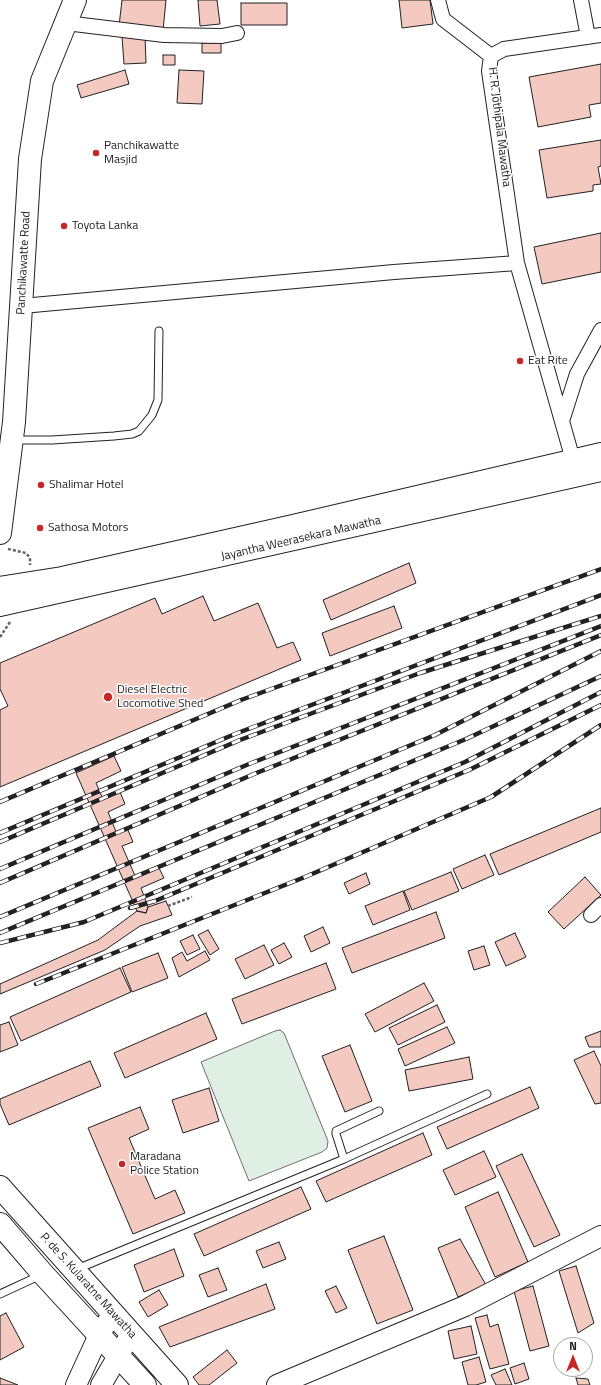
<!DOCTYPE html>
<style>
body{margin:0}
#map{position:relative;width:601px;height:1385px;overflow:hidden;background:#fff;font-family:"Titillium Web",sans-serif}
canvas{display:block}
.north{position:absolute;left:553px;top:1337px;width:40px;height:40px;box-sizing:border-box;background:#fff;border:1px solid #a7a7a7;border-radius:50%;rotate:0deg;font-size:11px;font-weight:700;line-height:16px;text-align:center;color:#222}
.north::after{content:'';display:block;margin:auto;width:14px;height:18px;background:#c62828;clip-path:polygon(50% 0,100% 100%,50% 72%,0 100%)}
</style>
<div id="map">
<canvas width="601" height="1385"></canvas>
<div class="north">N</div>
</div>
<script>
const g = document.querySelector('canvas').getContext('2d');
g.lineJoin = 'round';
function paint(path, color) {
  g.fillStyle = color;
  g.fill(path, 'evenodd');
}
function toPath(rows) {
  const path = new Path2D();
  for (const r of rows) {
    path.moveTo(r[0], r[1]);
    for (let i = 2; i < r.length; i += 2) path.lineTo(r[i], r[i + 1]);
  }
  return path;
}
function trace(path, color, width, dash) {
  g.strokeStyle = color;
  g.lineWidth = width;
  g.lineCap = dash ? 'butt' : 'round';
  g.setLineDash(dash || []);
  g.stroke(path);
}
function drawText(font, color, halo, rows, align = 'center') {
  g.font = font + ' "Titillium Web",sans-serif';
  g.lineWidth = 3;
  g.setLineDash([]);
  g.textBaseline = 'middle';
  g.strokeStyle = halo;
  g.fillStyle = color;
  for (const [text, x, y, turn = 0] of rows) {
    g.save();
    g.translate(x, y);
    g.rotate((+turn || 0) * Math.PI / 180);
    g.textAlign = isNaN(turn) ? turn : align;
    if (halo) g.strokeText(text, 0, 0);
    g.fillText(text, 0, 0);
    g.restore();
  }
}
const green = toPath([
 [280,1030,284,1033,328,1141,327,1148,322,1152,249,1181,201,1062,275,1031,280,1030]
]);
const building = toPath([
 [122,0,166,0,163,31,119,26,122,0],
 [198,0,217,0,220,24,200,26,198,0],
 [399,0,430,0,433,24,402,28,399,0],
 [241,3,287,3,287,25,241,25,241,3],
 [145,36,146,63,124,64,122,37,145,36],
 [202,43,221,43,221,53,202,53,202,43],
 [163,55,175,55,175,65,163,65,163,55],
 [601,64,601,103,589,105,591,117,538,127,529,77,601,64],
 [125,70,129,84,81,98,77,85,125,70],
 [179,70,204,71,202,104,177,103,179,70],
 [601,140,601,166,598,167,601,184,593,185,593,191,547,198,539,150,601,140],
 [601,233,601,272,542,284,534,247,601,233],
 [409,563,416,583,331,620,323,600,409,563],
 [203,596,214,621,258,603,277,648,293,642,301,660,0,787,0,710,8,706,0,689,0,663,155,598,162,614,203,596],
 [394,606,402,628,330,656,322,633,394,606],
 [114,756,121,771,96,783,103,799,120,792,125,804,108,812,117,834,128,830,133,842,122,846,136,878,159,868,164,878,141,888,148,907,146,913,137,911,76,773,114,756],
 [601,808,601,832,499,875,490,854,601,808],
 [485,855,494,875,462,889,453,869,485,855],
 [451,872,459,891,412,910,404,891,451,872],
 [366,873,370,884,349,894,344,883,366,873],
 [585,877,601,895,564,929,548,912,585,877],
 [403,891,410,910,373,925,365,906,403,891],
 [166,901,172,915,140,926,105,950,0,994,0,984,98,940,137,911,146,913,148,907,166,901],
 [436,912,445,938,352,973,342,948,436,912],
 [323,927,330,943,311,952,304,936,323,927],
 [208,930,219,949,210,955,198,935,208,930],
 [515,933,526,957,506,966,495,942,515,933],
 [193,935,200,949,187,955,180,941,193,935],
 [284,943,292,957,279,964,271,950,284,943],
 [264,945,274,965,245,979,235,959,264,945],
 [484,946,490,965,474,970,468,951,484,946],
 [205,951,210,960,179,977,172,958,182,952,187,961,205,951],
 [158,953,168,978,132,992,122,967,158,953],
 [326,963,336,989,242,1024,232,999,326,963],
 [120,968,131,992,21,1041,10,1017,120,968],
 [424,983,434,1001,375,1032,365,1014,424,983],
 [437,1005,445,1022,398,1045,389,1028,437,1005],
 [206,1013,217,1039,125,1078,114,1053,206,1013],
 [9,1022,18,1045,0,1052,0,1025,9,1022],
 [447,1027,455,1043,405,1066,398,1049,447,1027],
 [601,1031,601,1047,589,1047,585,1037,601,1031],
 [350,1045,372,1101,345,1112,322,1056,350,1045],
 [594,1051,601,1066,601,1103,595,1104,574,1060,594,1051],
 [469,1057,473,1079,409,1091,405,1070,469,1057],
 [90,1061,101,1086,9,1125,0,1104,0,1099,90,1061],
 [530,1087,539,1108,447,1149,437,1127,530,1087],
 [209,1088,219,1121,183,1133,172,1100,209,1088],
 [140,1107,149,1129,129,1138,155,1199,175,1190,185,1213,133,1234,88,1128,140,1107],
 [423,1133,432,1155,326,1202,316,1181,423,1133],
 [484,1151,496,1177,455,1195,443,1170,484,1151],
 [522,1154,560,1235,534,1247,496,1166,522,1154],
 [301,1187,311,1209,204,1256,194,1234,301,1187],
 [498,1192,528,1262,495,1277,465,1207,498,1192],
 [384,1236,413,1310,377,1324,348,1250,384,1236],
 [460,1239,486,1285,458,1297,438,1248,460,1239],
 [279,1242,286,1259,263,1268,256,1251,279,1242],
 [174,1249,184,1276,144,1292,134,1265,174,1249],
 [576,1266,594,1323,578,1333,559,1271,576,1266],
 [218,1268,227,1290,208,1297,199,1275,218,1268],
 [266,1284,275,1309,170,1347,159,1327,266,1284],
 [336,1286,347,1308,336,1313,325,1291,336,1286],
 [533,1286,549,1346,530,1351,514,1291,533,1286],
 [159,1290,168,1305,148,1317,139,1302,159,1290],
 [6,1313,24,1347,0,1360,0,1316,6,1313],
 [487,1315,490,1327,498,1324,509,1364,490,1369,475,1318,487,1315],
 [471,1326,477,1354,454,1359,448,1331,471,1326],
 [227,1350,237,1363,209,1385,199,1385,193,1377,227,1350],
 [479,1357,486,1382,476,1385,468,1385,462,1362,479,1357],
 [524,1363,529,1379,515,1384,510,1368,524,1363],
 [505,1369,512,1385,496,1385,491,1375,505,1369],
 [0,1378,18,1385,0,1385,0,1378],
 [576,1378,588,1379,590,1385,578,1385,576,1378]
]);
const path = toPath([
 [8,549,26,553,30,558,30,565],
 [0,637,10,622],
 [168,906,192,897]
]);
const lane = toPath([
 [14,440,52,440,114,436,132,434,139,431,152,415,158,400,159,331],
 [344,1159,336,1134,336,1131,379,1111],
 [77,1269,344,1159,487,1094],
 [0,1294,41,1275]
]);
const street = toPath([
 [438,0,443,19,491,56],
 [581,0,588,37],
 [66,23,164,35,222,36,237,33],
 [491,56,489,71,517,263,575,467],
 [491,56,504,49,601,35],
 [22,306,394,272,517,263],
 [562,421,577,374,601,330],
 [591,915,601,905]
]);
const secondary = toPath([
 [0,587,62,577,293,525,601,453],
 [0,606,601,471],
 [76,1385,99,1335,113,1313],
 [101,1385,131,1334],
 [277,1385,465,1306,601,1236]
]);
const primary = toPath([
 [0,533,14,422,30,159,42,81,75,0],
 [0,1187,177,1385],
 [0,1224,43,1274,145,1385]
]);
const rail = toPath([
 [0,802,241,700,601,569],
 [0,833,235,734,601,595],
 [0,842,240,740,420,673,601,616],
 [0,869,249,764,601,626],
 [0,883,254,774,601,635],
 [130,908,155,901,469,770,601,705],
 [0,917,435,735,601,651],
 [0,933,466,739,601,676],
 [0,943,84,922,465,762,601,692],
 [36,984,305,877,491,797,601,725]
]);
const markers = [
 [96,153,4,"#c62828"],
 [64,226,4,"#c62828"],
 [520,361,4,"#c62828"],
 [41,485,4,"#c62828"],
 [40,528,4,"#c62828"],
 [108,697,5,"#c62828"],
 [122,1164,4,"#c62828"]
];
const streetNames = [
 ["H. R. Jothipala Mawatha",499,127,83],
 ["Panchikawatte Road",24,263,-87],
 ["Jayantha Weerasekara Mawatha",301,539,-13],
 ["P. de S. Kularatne Mawatha",88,1286,48]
];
const poiNames = [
 ["Panchikawatte",104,146],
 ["Masjid",104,160],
 ["Toyota Lanka",72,226],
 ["Eat Rite",528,361],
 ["Shalimar Hotel",49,485],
 ["Sathosa Motors",48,528],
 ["Diesel Electric",117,690],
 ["Locomotive Shed",117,704],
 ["Maradana",130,1157],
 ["Police Station",130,1171]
];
paint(green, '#e0efe3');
trace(green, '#6f6f6f', 1);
paint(building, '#f3c9c0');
trace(building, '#222', 1);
trace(lane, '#222', 9);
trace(street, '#222', 16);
trace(secondary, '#222', 22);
trace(primary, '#222', 24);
trace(path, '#646464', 2.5, [3, 2]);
trace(lane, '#fff', 7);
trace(street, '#fff', 14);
trace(secondary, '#fff', 20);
trace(primary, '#fff', 22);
trace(rail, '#222', 4.5);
trace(rail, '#fff', 3, [9]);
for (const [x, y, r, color] of markers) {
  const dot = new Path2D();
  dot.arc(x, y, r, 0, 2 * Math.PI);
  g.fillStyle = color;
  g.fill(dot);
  trace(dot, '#fff', 1.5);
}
drawText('12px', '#222', '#fff', streetNames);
drawText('12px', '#222', '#fff', poiNames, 'left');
</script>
